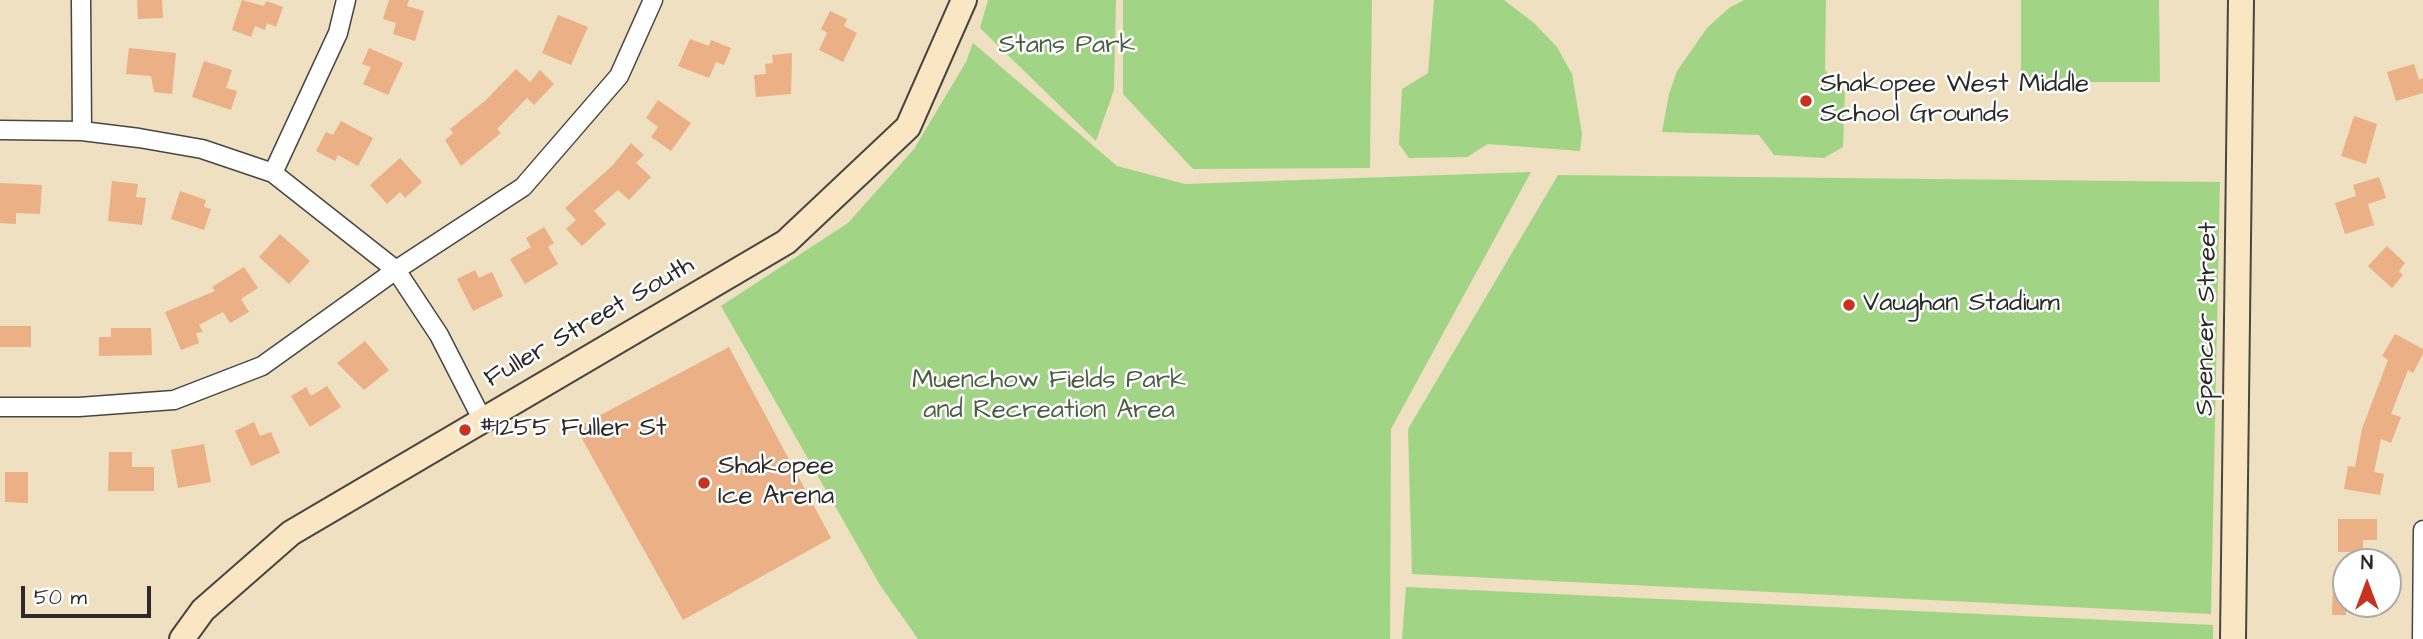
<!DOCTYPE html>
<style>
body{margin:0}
#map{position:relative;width:2423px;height:639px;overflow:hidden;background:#eee0c0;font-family:"Architects Daughter",sans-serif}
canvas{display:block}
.north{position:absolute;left:2332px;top:548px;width:70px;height:70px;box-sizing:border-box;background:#fff;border:2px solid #aaa;border-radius:50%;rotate:0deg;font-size:19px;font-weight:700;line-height:28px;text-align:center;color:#2b2b2b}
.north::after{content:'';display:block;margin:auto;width:24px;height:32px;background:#c8321e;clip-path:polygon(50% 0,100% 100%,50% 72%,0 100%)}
.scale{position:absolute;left:21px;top:586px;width:130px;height:32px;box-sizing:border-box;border:4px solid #2b2b2b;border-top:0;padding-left:9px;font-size:21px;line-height:24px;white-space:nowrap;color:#2b2b2b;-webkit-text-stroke:5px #fff;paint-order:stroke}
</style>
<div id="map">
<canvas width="2423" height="639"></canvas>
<div class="north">N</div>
<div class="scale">50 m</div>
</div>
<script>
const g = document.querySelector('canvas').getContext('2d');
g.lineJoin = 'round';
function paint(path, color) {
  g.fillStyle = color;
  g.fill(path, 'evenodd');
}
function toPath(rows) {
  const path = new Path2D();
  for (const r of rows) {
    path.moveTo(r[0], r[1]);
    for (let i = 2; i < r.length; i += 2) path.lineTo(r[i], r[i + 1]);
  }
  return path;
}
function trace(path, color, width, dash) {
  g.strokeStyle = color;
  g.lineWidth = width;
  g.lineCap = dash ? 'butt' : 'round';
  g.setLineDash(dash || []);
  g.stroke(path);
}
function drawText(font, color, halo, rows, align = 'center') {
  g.font = font + ' "Architects Daughter",sans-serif';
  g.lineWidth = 5;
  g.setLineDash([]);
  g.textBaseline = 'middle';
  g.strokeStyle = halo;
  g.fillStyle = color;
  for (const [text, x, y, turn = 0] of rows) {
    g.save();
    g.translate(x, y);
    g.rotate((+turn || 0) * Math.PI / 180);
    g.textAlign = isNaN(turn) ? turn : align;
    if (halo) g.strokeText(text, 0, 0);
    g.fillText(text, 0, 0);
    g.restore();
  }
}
const green = toPath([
 [988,0,1116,0,1114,90,1096,141,980,28],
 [1123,0,1372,0,1370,168,1193,169,1123,94],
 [1434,0,1504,0,1534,23,1557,47,1572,74,1582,134,1580,151,1488,144,1467,157,1409,158,1399,144,1402,89,1428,73],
 [1744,0,1826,0,1825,70,1845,92,1843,147,1824,158,1774,155,1759,135,1662,132,1669,94,1677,71,1707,28,1729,8],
 [2021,0,2159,0,2160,82,2021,82],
 [973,43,1117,166,1185,184,1531,172,1391,429,1390,639,918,639,880,585,721,306,848,223,914,149,966,62],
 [1558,175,2220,182,2211,614,1412,574,1408,429],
 [1406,587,2213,625,2213,639,1402,639]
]);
const building = toPath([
 [137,0,162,0,163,18,138,19],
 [242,0,264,6,266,1,283,7,276,27,267,23,265,30,255,26,251,37,232,30],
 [389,0,409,0,407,6,424,11,415,41,393,34,396,23,383,19],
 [830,11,847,19,844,26,857,33,843,62,819,50,827,33,821,29],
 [558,15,588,27,571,65,542,53],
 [690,39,709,46,711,40,731,48,724,65,716,62,709,78,678,66],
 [129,48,176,53,172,94,154,92,151,76,126,74],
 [369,48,403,63,388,95,363,84,371,67,362,64],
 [792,53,791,94,756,97,754,75,766,74,765,64,773,63,772,55],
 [204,61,232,70,226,88,237,91,231,110,192,97],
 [2414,64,2419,80,2423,78,2423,93,2396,101,2387,72],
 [516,69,530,82,540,70,554,84,534,105,527,98,497,129,501,133,461,166,445,140,453,133,450,129,486,100],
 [658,100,691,123,671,151,651,137,658,127,646,118],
 [2354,116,2377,124,2366,164,2341,156],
 [341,121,373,138,358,166,338,155,335,161,316,151,326,132,333,135],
 [631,143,644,155,636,163,651,177,629,200,618,190,594,211,606,224,582,246,566,229,576,220,565,208,612,166],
 [400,158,422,182,405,198,400,192,387,204,370,185],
 [2379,177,2386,198,2368,204,2374,225,2345,234,2335,203,2356,196,2353,185],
 [112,181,138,184,136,197,146,198,142,225,108,221],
 [0,183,42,185,40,214,16,213,16,224,0,223],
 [180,191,206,200,204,207,211,209,204,230,171,219],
 [544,227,554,243,548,247,558,264,525,284,510,259,531,247,526,238],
 [280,234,310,261,289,284,259,257],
 [2387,246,2405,263,2399,271,2403,275,2392,288,2368,266],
 [244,267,258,288,241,299,249,312,230,323,223,312,199,325,203,332,196,333,199,343,181,350,165,312,215,291,212,287],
 [475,270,479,278,492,272,503,296,473,311,457,279],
 [0,326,31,326,31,347,0,347],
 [111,328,151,328,152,355,99,356,99,337,111,337],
 [2395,334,2423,349,2423,354,2413,373,2408,370,2391,414,2401,417,2391,443,2381,439,2374,472,2384,474,2380,495,2344,489,2348,466,2355,467,2362,429,2388,360,2382,356],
 [365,341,389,370,364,390,337,363],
 [729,347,831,538,683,620,576,428],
 [327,386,341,407,310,427,291,396,306,387,311,396],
 [254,422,260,436,271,432,280,453,251,466,235,431],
 [204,444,211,482,178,488,171,450],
 [109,452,132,452,132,467,154,467,154,491,108,491],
 [5,472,28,472,28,503,5,502],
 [2338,519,2377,519,2377,540,2363,540,2363,552,2338,552],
 [2333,583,2346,584,2346,615,2332,615]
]);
const street = toPath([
 [81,0,82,131],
 [0,130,82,131,139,138,202,149,273,173,396,270,439,335,482,419],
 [273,173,338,33,346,0],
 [0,407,79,407,174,400,262,366,396,270,523,187,619,76,653,0],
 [2422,639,2423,530]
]);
const secondary = toPath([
 [182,639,203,610,291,533,786,242,908,127,964,0],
 [2233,639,2241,0]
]);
const markers = [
 [1806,101,7,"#c8321e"],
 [1849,305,7,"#c8321e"],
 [465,430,7,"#c8321e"],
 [704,483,7,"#c8321e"]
];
const parkNames = [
 ["Stans Park",1067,47],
 ["Muenchow Fields Park",1049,382],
 ["and Recreation Area",1049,412]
];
const poiNames = [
 ["Shakopee West Middle",1820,86],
 ["School Grounds",1820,116],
 ["Vaughan Stadium",1863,305],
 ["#1255 Fuller St",479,430],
 ["Shakopee",718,468],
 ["Ice Arena",718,498]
];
const streetNames = [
 ["Spencer Street",2208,319,-89],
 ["Fuller Street South",590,323,-30]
];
paint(green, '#a1d585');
paint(building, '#ebb085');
trace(street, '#484641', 21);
trace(secondary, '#484641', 28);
trace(street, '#fff', 18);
trace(secondary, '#fbe6c4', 24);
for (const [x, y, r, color] of markers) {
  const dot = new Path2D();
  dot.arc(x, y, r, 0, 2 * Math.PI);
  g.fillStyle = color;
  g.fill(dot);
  trace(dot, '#fff', 2.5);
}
drawText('26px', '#4e5e46', '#fff', parkNames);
drawText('26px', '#2b2b2b', '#fff', poiNames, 'left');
drawText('26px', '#2b2b2b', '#fff', streetNames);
</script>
